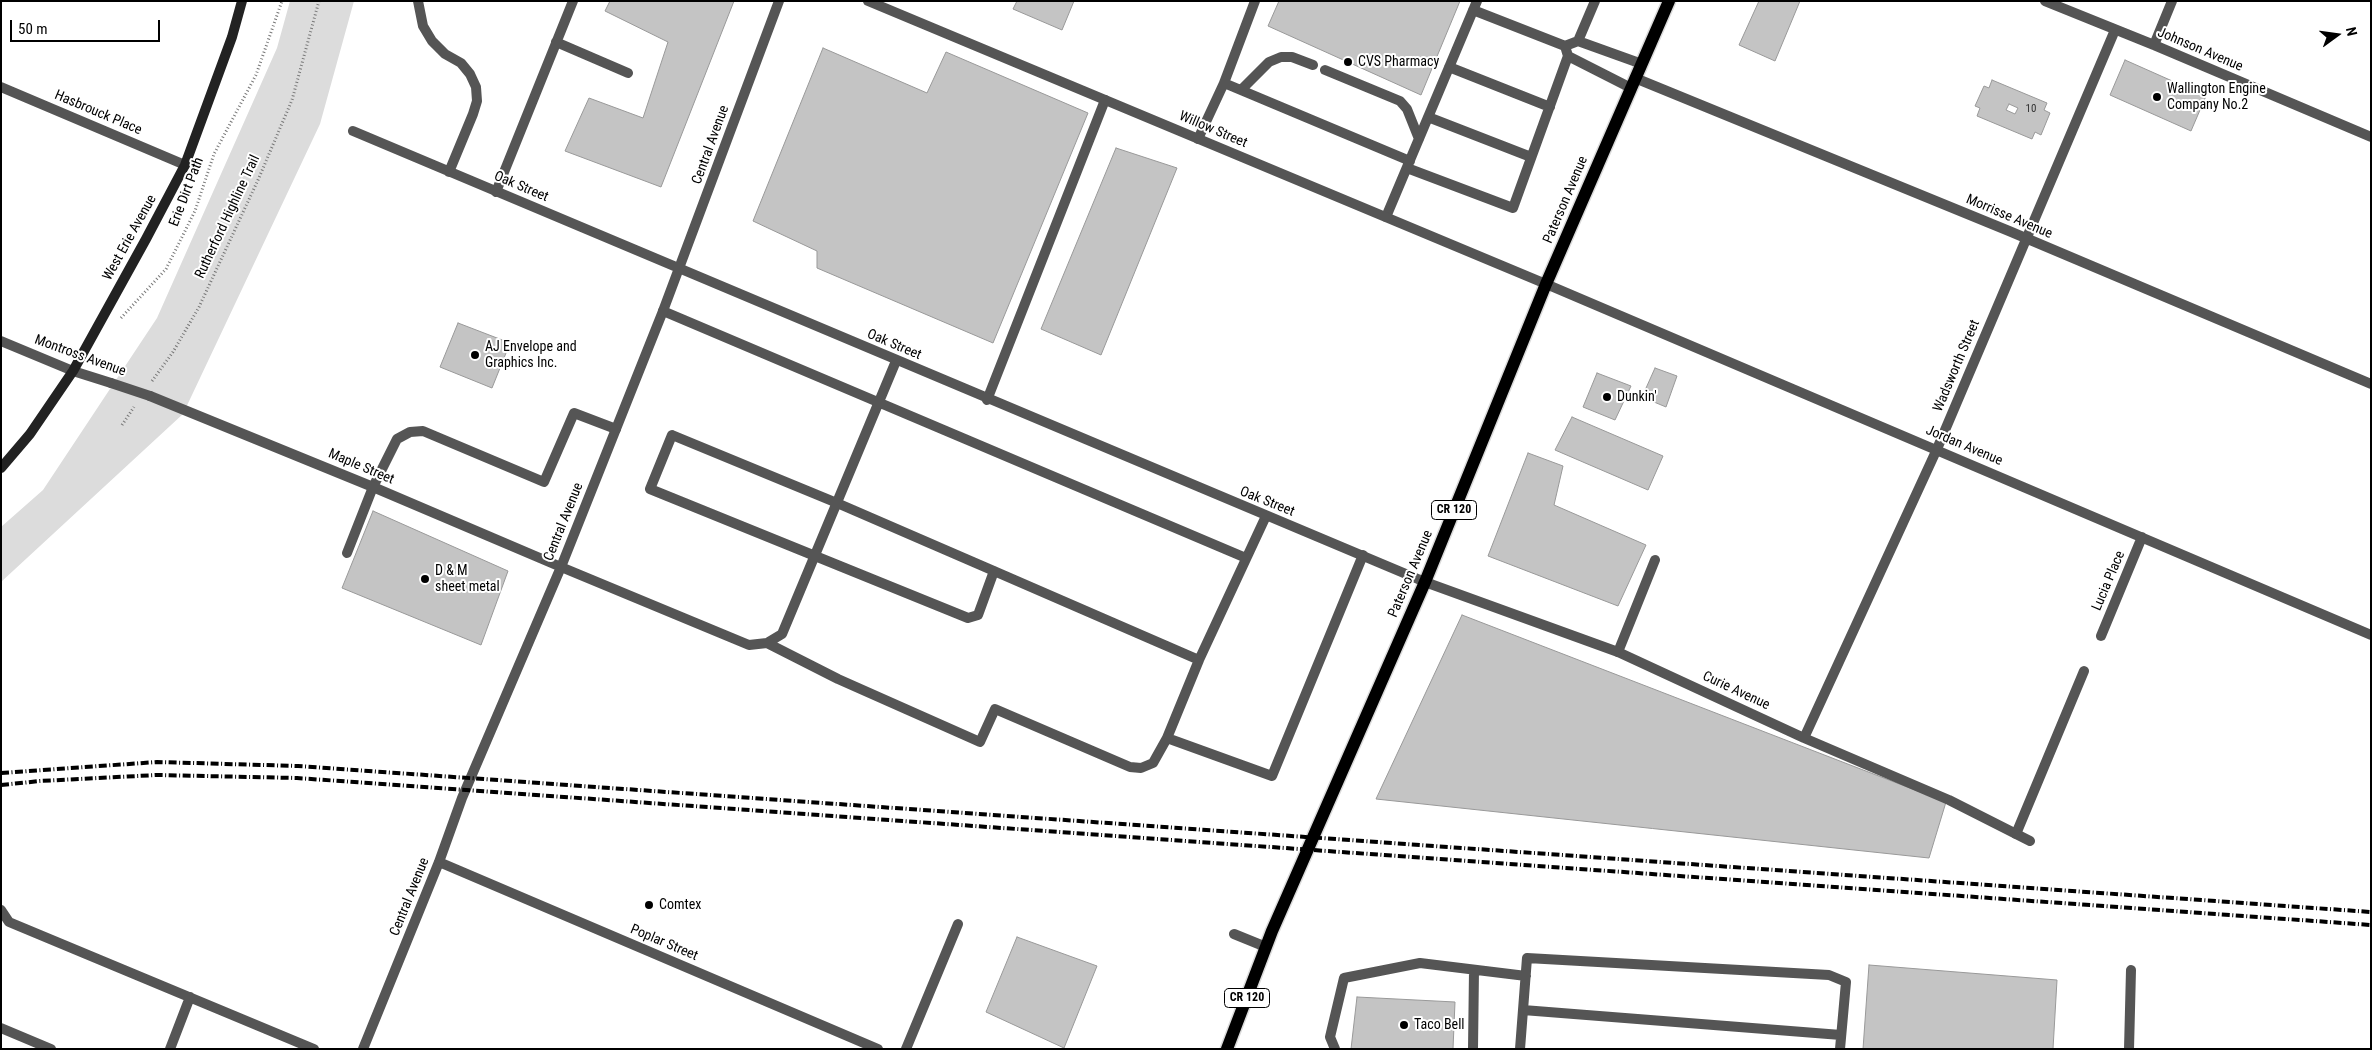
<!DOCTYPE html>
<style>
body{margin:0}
#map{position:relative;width:2372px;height:1050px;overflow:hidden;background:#fff;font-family:"Roboto Condensed",sans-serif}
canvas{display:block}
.frame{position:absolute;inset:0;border:2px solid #000;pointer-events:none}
.north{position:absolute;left:2312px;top:10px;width:50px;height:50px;-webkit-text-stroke:4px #fff;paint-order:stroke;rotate:76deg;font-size:14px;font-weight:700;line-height:20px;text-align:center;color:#000}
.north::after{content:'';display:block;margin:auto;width:18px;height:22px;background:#000;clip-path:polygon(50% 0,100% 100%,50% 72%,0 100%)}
.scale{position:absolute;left:10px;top:20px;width:150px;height:22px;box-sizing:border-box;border:2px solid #000;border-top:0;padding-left:6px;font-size:15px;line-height:18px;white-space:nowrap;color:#000;-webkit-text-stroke:4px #fff;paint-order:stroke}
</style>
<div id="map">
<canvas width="2372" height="1050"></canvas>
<div class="frame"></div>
<div class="north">N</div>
<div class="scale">50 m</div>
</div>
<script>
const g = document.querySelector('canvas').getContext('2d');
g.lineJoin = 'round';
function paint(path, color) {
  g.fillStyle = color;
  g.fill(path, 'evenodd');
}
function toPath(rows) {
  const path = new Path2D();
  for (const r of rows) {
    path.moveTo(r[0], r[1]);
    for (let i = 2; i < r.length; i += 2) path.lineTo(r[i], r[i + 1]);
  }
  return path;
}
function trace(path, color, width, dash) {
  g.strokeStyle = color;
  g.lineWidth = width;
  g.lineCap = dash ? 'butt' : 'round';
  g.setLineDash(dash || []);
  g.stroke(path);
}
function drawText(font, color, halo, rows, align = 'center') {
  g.font = font + ' "Roboto Condensed",sans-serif';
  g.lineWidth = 4;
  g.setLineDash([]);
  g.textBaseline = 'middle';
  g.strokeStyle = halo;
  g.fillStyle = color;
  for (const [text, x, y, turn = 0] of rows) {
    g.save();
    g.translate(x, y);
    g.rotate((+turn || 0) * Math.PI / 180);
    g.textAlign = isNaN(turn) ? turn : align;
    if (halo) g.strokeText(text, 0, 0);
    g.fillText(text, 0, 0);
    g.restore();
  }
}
const green = toPath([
 [290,1,354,1,320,124,183,414,1,582,1,527,43,490,157,318,277,48]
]);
const building = toPath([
 [610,1,734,1,661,187,565,151,589,98,643,118,668,42,605,11,610,1],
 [1017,1,1074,1,1062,30,1013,9,1017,1],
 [1279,1,1460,1,1421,95,1268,26,1279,1],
 [1759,1,1800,1,1775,61,1739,45,1759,1],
 [823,48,927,93,946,52,1088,113,993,343,817,268,817,251,753,221,823,48],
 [2125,60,2206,96,2191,131,2110,95,2125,60],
 [1992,80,2047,103,2044,110,2050,113,2041,135,2035,132,2032,139,1977,116,1980,108,1975,106,1984,86,1989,88,1992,80],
 [2009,104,2018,108,2015,114,2006,110,2009,104],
 [1116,148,1177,168,1101,355,1041,329,1116,148],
 [458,323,510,343,492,388,440,367,458,323],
 [1655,368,1677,376,1666,407,1642,397,1655,368],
 [1597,373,1631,386,1615,420,1583,407,1597,373],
 [1572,417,1663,456,1648,490,1555,450,1572,417],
 [1528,453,1563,466,1554,505,1646,545,1618,606,1488,556,1528,453],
 [373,511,508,571,481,645,342,588,373,511],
 [1462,615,1946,802,1929,858,1376,799,1462,615],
 [1017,937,1097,966,1064,1048,986,1012,1017,937],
 [1869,965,2057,980,2053,1049,1863,1049,1869,965],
 [1357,997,1455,1002,1453,1049,1351,1049,1357,997]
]);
const path = toPath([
 [121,318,166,269,195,211,214,154,256,75,282,1],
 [152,381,173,352,199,307,258,180,292,100,319,1],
 [122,425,134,407]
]);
const lane = toPath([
 [1473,10,1565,46],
 [1578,41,1642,64],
 [556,42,628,73],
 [1568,56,1631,88],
 [1449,67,1550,107],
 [1325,70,1400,101,1407,109,1419,139],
 [1224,83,1255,1],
 [1241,90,1269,62,1281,57,1292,57,1313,65],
 [1428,117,1531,157],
 [1198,139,1224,83,1410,161],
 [1407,168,1513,208,1568,56,1565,46,1578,41,1595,1],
 [496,192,573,1],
 [1386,217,1477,1],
 [663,311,1246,558],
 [987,400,1105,100],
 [347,553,373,487,397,439,410,432,423,431,544,482,574,413,616,429],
 [561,567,749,645,767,643,782,634,896,361],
 [994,571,978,615,968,618,650,489,672,435,837,503,994,571,1199,660,1266,516],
 [767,643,838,679,980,742,995,709,1130,767,1141,768,1153,763,1167,738,1272,776,1363,555],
 [1618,652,1655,560],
 [1167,738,1199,660],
 [2016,834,2084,671],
 [1,910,9,922,314,1049],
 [1234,934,1266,947],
 [1523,1010,1841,1035],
 [170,1049,190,997],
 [906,1049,958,924],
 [1335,1049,1330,1037,1344,978,1420,963,1526,976],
 [1473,1049,1474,970],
 [1520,1049,1527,958,1829,975,1846,982,1840,1049],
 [2129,1049,2131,970]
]);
const street = toPath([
 [418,1,423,26,432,41,445,54,461,63,470,74,476,87,477,101,473,114,449,172],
 [868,1,1546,284,2371,635],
 [2045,1,2154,45,2371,137],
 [2154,45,2172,1],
 [1635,78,2009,231,2371,384],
 [1,87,185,165],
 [353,131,1425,582,1618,652,1804,738,1949,800,2030,841],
 [1,341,73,371,111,383],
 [150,396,373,487,561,567],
 [2101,636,2142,537],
 [1804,738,1937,449,2115,30],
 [439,862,878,1049],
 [1,1028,51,1049],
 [363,1049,439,862,462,798,561,567,663,311,779,1]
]);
const secondary = toPath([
 [1,468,30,434,73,371,146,239,185,165,232,37,242,1]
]);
const primary = toPath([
 [1227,1049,1272,931,1425,582,1546,284,1669,1]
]);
const rail = toPath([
 [1,773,157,762,298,766,2371,912],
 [1,785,40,781,157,775,297,778,2371,925]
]);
const streetBridge = toPath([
 [111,383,150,396]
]);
const markers = [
 [1348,62,5,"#000"],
 [2157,97,5,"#000"],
 [475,355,5,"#000"],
 [1607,397,5,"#000"],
 [425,579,5,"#000"],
 [649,905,5,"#000"],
 [1404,1025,5,"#000"]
];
const numberNames = [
 ["10",2031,109]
];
const shields = [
 [1454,510,45],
 [1247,998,45]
];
const shieldNames = [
 ["CR 120",1454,510],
 ["CR 120",1247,998]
];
const streetNames = [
 ["Johnson Avenue",2200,50,23],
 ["Hasbrouck Place",98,113,23],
 ["Willow Street",1213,130,23],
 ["Central Avenue",711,145,-70],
 ["Oak Street",521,187,23],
 ["Erie Dirt Path",187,192,-69],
 ["Paterson Avenue",1566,200,-67],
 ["Rutherford Highline Trail",228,217,-65],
 ["Morrisse Avenue",2009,217,23],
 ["West Erie Avenue",130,238,-61],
 ["Oak Street",894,345,23],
 ["Montross Avenue",80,356,20],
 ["Wadsworth Street",1957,366,-67],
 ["Jordan Avenue",1964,446,23],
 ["Maple Street",361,467,23],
 ["Oak Street",1267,502,22],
 ["Central Avenue",564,522,-68],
 ["Paterson Avenue",1411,574,-67],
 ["Lucia Place",2109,581,-67],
 ["Curie Avenue",1736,691,25],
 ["Central Avenue",410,897,-68],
 ["Poplar Street",664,943,23]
];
const poiNames = [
 ["CVS Pharmacy",1358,62],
 ["Wallington Engine",2167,89],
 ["Company No.2",2167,105],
 ["AJ Envelope and",485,347],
 ["Graphics Inc.",485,363],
 ["Dunkin'",1617,397],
 ["D & M",435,571],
 ["sheet metal",435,587],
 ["Comtex",659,905],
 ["Taco Bell",1414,1025]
];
paint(green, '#dcdcdc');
paint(building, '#c4c4c4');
trace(building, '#999', 1);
trace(primary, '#dbdbdb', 15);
trace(path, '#777', 3, [1, 2.5]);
trace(lane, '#555', 10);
trace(street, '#555', 10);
trace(secondary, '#222', 10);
trace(primary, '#000', 12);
trace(rail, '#000', 4, [8, 2.5, 1, 2.5]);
trace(streetBridge, '#555', 10);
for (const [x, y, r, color] of markers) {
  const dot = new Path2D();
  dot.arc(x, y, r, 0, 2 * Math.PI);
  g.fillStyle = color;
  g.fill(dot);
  trace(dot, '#fff', 2);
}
drawText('11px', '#313131', null, numberNames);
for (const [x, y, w] of shields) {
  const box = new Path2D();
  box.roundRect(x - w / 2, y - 9.5, w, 19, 4);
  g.fillStyle = '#fff';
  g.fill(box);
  trace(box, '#000', 1);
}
drawText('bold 12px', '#000', null, shieldNames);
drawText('14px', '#000', '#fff', streetNames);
drawText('14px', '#000', '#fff', poiNames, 'left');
</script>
